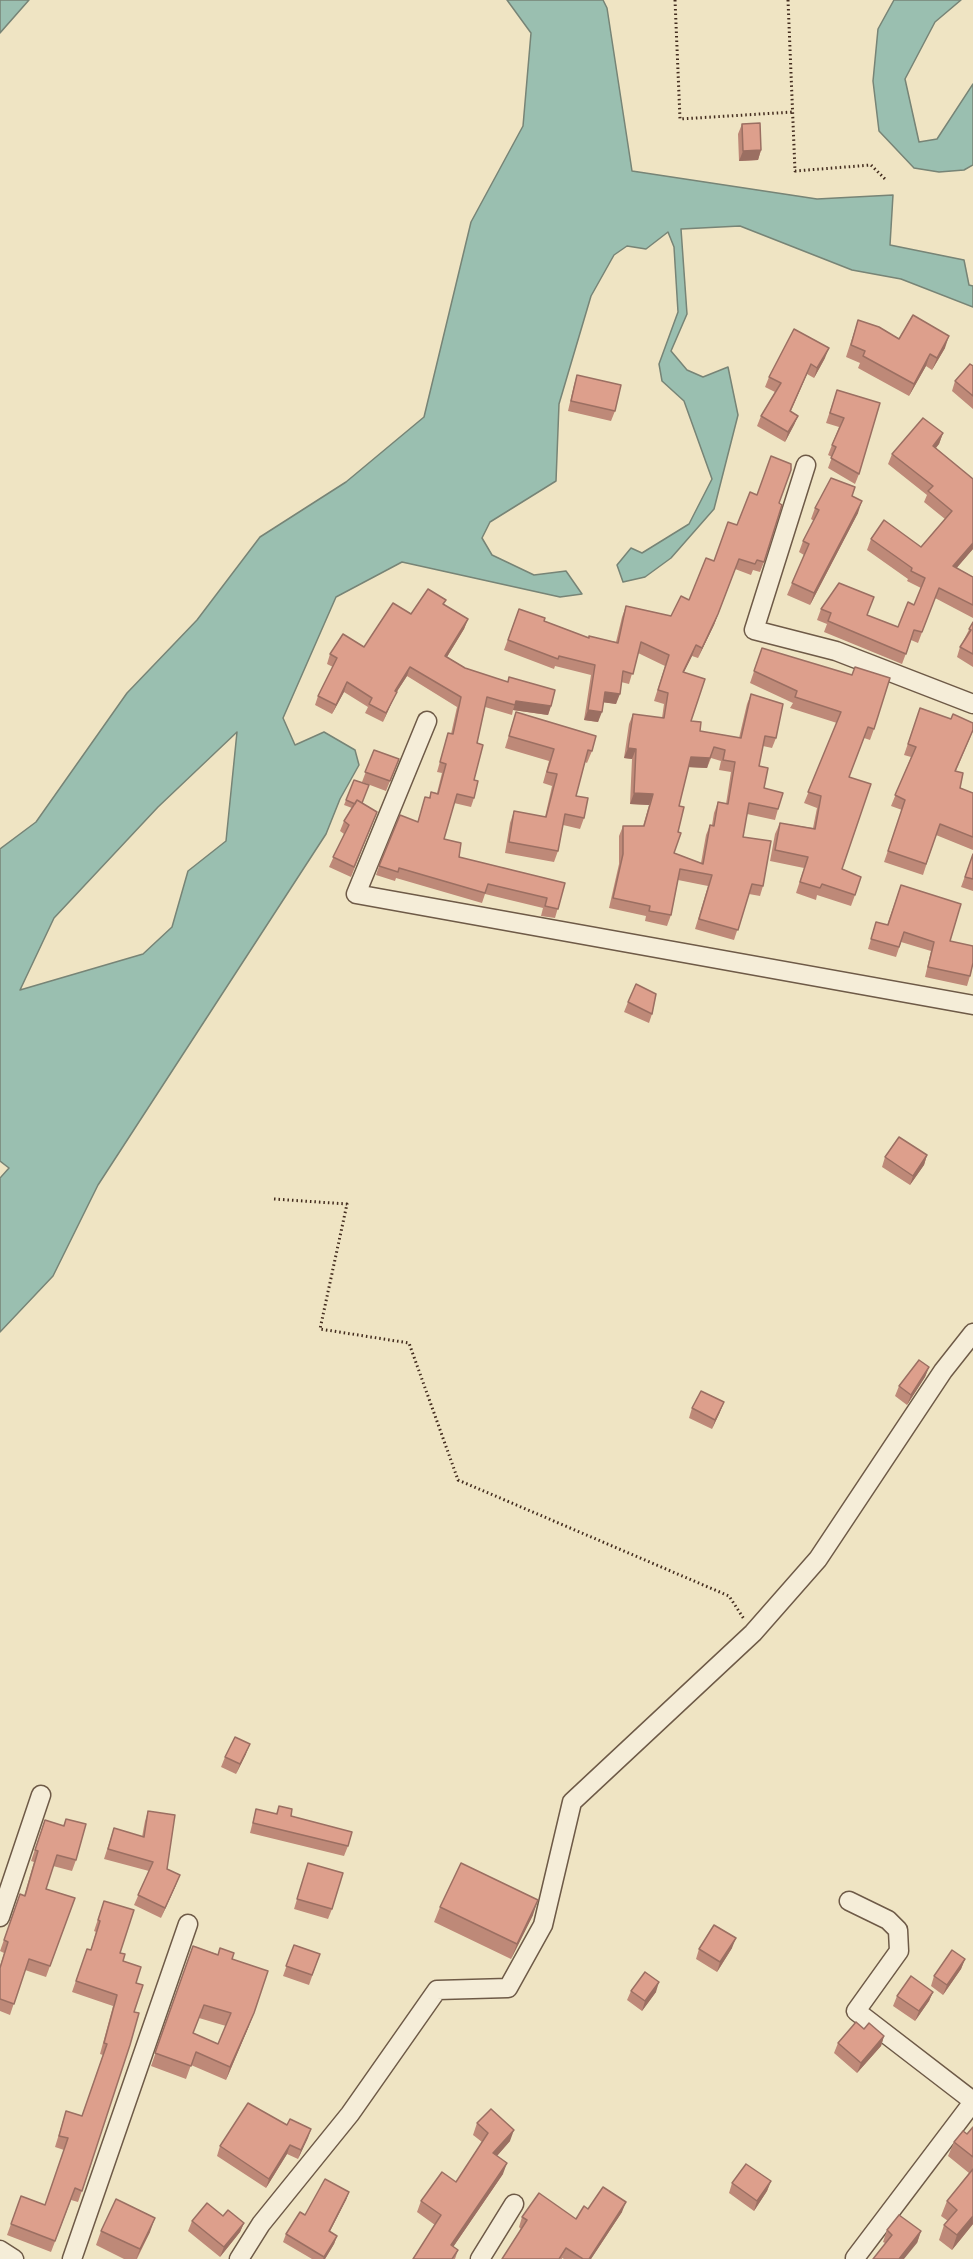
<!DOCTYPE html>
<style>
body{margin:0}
canvas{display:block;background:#efe4c3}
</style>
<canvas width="973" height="2259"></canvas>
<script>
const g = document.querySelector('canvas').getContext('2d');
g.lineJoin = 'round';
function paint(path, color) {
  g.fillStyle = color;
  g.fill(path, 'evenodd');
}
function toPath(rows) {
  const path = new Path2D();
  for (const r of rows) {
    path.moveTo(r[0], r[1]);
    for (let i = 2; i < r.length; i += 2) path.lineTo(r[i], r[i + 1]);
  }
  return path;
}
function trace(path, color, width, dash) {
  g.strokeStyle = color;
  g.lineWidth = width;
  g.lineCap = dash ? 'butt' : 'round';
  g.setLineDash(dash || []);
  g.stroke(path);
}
const water = toPath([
 [0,0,29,0,0,33,0,0],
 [507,0,603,0,607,8,632,171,817,199,893,195,890,245,964,260,969,285,973,286,973,307,901,279,852,270,740,226,681,229,687,314,671,351,687,370,703,377,728,367,738,415,714,509,671,558,645,577,623,582,617,565,631,548,642,553,689,524,712,479,684,401,662,381,659,364,678,312,674,247,668,232,646,249,627,246,614,255,591,296,559,404,556,481,490,522,482,538,492,555,534,575,566,571,582,594,560,597,402,562,336,597,283,718,295,745,324,732,355,750,359,765,340,799,326,834,98,1185,53,1276,0,1332,0,1178,9,1168,0,1161,0,849,36,822,127,693,197,620,260,537,346,482,424,417,471,222,523,126,531,33,507,0],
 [237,732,226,841,188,871,172,927,143,954,20,990,54,918,158,807,237,732],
 [894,0,961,0,935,22,905,79,919,142,937,139,973,84,973,165,964,170,939,172,914,168,879,131,873,81,878,29,894,0]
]);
const path = toPath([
 [675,0,680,119,793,112],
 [788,0,795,171,871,165,887,181],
 [274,1199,347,1204,320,1329,409,1343,458,1480,729,1596,744,1619]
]);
const minor = toPath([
 [806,465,754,630,836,651,973,704],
 [427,721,356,894,973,1005],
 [849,1901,888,1920,898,1930,899,1951,856,2011,973,2101],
 [0,1917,41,1795],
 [0,2250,14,2259],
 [855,2258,973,2102],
 [72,2259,188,1924],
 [239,2259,261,2224,350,2114,437,1990,508,1988,543,1925,572,1802,753,1633,818,1559,943,1371,973,1333],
 [480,2259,514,2204]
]);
const wall = toPath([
 [742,124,761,150,758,160,739,161,738,134],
 [858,320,899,339,945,348,932,370,926,366,909,396,858,368,860,363,846,357],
 [825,358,814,378,807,374,791,411,798,416,794,425,785,442,757,426,761,416,775,392,765,387,769,377],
 [973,366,973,409,952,391,955,381],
 [577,375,615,411,611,421,568,411,574,385],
 [837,390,859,474,855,484,828,468,832,457,828,455,839,427,826,423],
 [943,433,939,444,936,448,973,479,973,549,956,568,973,577,973,618,935,598,918,643,911,640,902,664,824,632,827,624,817,620,821,609,867,616,898,627,914,605,921,588,907,581,908,579,867,550,871,539,921,547,945,519,924,502,927,495,888,464,892,454],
 [852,496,858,513,810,605,787,595,804,555,799,552,803,541,814,521,811,519,815,508],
 [779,503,764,562,760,572,753,570,751,575,735,569,714,625,698,658,692,656,684,672,691,721,700,731,739,738,747,704,751,694,776,738,772,748,763,746,759,766,764,788,778,809,775,820,747,814,743,837,763,886,760,896,749,894,734,940,695,929,708,886,678,880,671,915,667,926,645,921,646,916,609,908,619,864,619,836,623,826,643,826,649,805,630,804,632,759,624,758,629,724,633,714,662,718,664,704,654,701,665,666,638,653,629,684,621,682,616,704,603,702,598,722,584,720,591,675,555,666,554,669,504,650,519,609,544,621,589,638,616,642,622,617,626,606,671,616,689,600,737,525],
 [711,758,721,761,719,770,731,772,726,804,718,802,714,813,712,825,710,825,706,835,701,863,674,853,678,832,679,806,688,767,707,768],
 [444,605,468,619,464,629,447,657,465,668,551,706,548,715,513,710,512,715,485,707,477,743,474,780,474,798,471,807,454,803,444,839,459,857,565,883,555,918,541,916,543,908,485,894,482,903,396,878,395,881,376,875,379,866,418,821,425,797,429,798,431,792,437,793,442,773,437,772,448,733,451,734,457,707,407,676,396,693,383,722,365,713,368,707,344,692,332,714,315,705,318,696,333,667,327,664,330,654,364,647,411,614],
 [973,622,973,667,957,657,960,647],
 [762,648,874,729,870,740,864,738,849,777,842,869,855,895,851,906,817,895,816,900,796,893,804,868,770,861,775,834,780,823,813,828,817,808,804,803,837,723,790,708,793,703,750,683],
 [920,708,973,731,956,771,960,788,973,793,973,850,936,835,923,875,884,862,902,810,891,806,911,757,904,755],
 [516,712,592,751,587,763,585,762,576,796,584,818,580,829,563,825,558,851,554,862,505,853,510,823,514,811,545,817,552,786,543,783,549,761,505,748],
 [374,750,399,759,386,791,362,782],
 [354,780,362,803,377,812,351,877,329,867,344,834,340,831,344,821,352,808,344,805],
 [973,854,973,891,961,887],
 [901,885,950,941,970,976,967,986,925,977,931,951,901,942,896,957,868,949,876,922,887,925],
 [628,1002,652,1014,649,1023,624,1012],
 [927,1155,924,1165,910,1185,882,1167,885,1157],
 [929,1367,925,1377,907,1405,895,1396,899,1386],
 [692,1408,720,1412,712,1429,689,1418],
 [246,1754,236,1774,221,1767,225,1757],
 [279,1806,291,1816,348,1846,344,1856,250,1833,256,1809,276,1814],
 [148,1811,167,1869,176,1885,161,1918,134,1905,149,1871,104,1859,114,1828,142,1837,145,1821],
 [66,1819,76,1860,72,1871,53,1866,46,1889,75,1898,46,1977,25,1970,10,2015,0,2011,0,1966,4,1953,0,1951,20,1894,24,1896,34,1862,31,1861,45,1820,63,1826],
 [308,1863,332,1909,328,1919,294,1909],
 [104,1901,123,1961,136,1983,134,2012,91,2165,78,2202,71,2200,51,2252,7,2235,21,2196,45,2205,64,2150,55,2147,66,2111,82,2116,103,2055,100,2054,113,2006,72,1992,87,1949,91,1950,96,1932,94,1931],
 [440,1907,533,1915,511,1959,434,1922],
 [294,1945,320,1954,309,1985,283,1976],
 [193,1946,232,1959,249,2026,226,2080,191,2065,186,2079,151,2066],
 [199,2018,226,2026,218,2044,193,2033],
 [732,1948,717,1972,696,1959,699,1949],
 [965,1959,961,1969,943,1995,931,1986,934,1976],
 [631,1991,656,1992,642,2011,627,2000],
 [933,1992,929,2001,915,2021,893,2006,897,1996],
 [864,2029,884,2036,881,2046,857,2073,834,2053,838,2043],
 [477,2123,510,2141,497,2156,503,2174,453,2247,458,2250,455,2259,413,2259,435,2225,417,2212,421,2201,456,2182,482,2142,473,2135],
 [287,2125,311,2129,298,2159,287,2154,266,2188,217,2156,220,2146],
 [973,2127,973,2224,952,2250,939,2240,944,2225,948,2221,941,2216,947,2201,969,2173,948,2156,954,2142,967,2134],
 [771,2181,767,2191,754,2211,729,2193,732,2183],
 [349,2192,346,2200,330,2231,337,2236,334,2244,325,2259,312,2259,283,2242,286,2234,305,2215],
 [588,2209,622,2212,591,2259,564,2259,562,2258,562,2259,502,2259,521,2229,519,2227,522,2217,576,2219],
 [223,2216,244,2223,240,2232,220,2257,188,2231,192,2221],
 [887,2230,921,2231,917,2243,885,2243,883,2242],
 [101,2231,150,2232,137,2259,124,2259,96,2245]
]);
const shadedWall = toPath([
 [761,150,758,160,739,161,743,151],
 [949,336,945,348,932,370,937,358],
 [829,348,825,358,814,378,817,368],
 [930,354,926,366,909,396,914,384],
 [811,364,807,374,786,421,790,411],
 [798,416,794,425,785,442,788,432],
 [943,433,939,444,929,456,933,446],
 [862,501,858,513,810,605,814,593],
 [973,543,973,549,949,577,953,566],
 [739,559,714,625,698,658,702,648],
 [468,619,464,629,442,665,445,656],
 [696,645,692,656,679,682,683,672],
 [410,667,407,676,396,693,383,722,395,691],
 [347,682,344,692,332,714,336,705],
 [605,692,620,694,616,704,601,702],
 [516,701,551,706,548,715,513,710],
 [588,710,602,712,598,722,584,720],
 [628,748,636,749,632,759,624,758],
 [691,757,710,758,707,768,687,767],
 [634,793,653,794,649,805,630,804],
 [927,1155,924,1165,910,1185,913,1176],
 [929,1367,925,1377,907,1405,911,1395],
 [724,1402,720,1412,712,1429,715,1420],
 [250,1744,246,1754,236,1774,240,1764],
 [180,1875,176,1885,161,1918,165,1908],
 [538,1900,533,1915,511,1959,517,1944],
 [736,1938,732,1948,717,1972,720,1962],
 [965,1959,961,1969,943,1995,947,1985],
 [659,1982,656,1992,642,2011,645,2001],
 [933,1992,929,2001,915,2021,919,2011],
 [254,2013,249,2026,226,2080,230,2067],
 [884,2036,881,2046,857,2073,861,2063],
 [311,2129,308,2138,298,2159,301,2150],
 [514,2130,510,2141,489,2165,493,2153],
 [290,2145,287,2154,266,2188,269,2179],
 [507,2163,503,2174,447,2256,451,2245],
 [771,2181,767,2191,754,2211,757,2201],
 [349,2192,346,2200,326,2239,329,2231],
 [626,2202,622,2212,591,2259,589,2259],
 [973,2216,973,2224,952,2250,957,2235],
 [155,2218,150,2232,136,2259,140,2249],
 [244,2223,240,2232,220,2257,224,2247],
 [921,2231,917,2243,904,2259,899,2259],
 [337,2236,334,2244,325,2259,323,2259]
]);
const building = toPath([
 [760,123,761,150,743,151,742,124,760,123],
 [913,315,949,336,937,358,930,354,914,384,863,356,865,351,851,345,858,320,879,327,899,339,913,315],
 [794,329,829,348,817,368,811,364,790,411,798,416,788,432,761,416,781,383,769,377,794,329],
 [970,364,973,366,973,396,955,381,970,364],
 [577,375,621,385,615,411,571,401,577,375],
 [837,390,880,403,859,474,831,458,836,447,832,445,844,418,830,413,837,390],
 [923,418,943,433,933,446,973,479,973,543,953,566,973,577,973,605,939,588,922,632,914,630,906,654,828,621,831,613,821,609,839,583,874,597,867,615,898,627,908,602,914,605,925,578,911,571,912,568,871,539,884,520,921,547,952,511,928,491,933,486,892,454,923,418],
 [771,456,791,464,791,470,779,503,782,505,764,562,757,560,755,564,739,559,718,614,702,648,696,645,683,672,705,679,691,721,701,722,700,731,741,738,751,694,783,704,776,738,765,736,759,766,768,768,764,788,783,793,778,809,749,803,743,837,771,841,763,886,752,884,738,930,699,919,712,875,680,869,671,915,649,911,650,906,613,898,623,854,623,826,644,826,653,794,634,793,636,749,628,748,633,714,664,718,668,693,658,690,669,655,641,642,633,674,623,671,620,694,605,692,602,712,588,710,595,665,559,656,558,659,508,640,519,609,545,618,544,621,589,638,589,636,618,643,626,606,671,616,681,596,689,600,706,558,714,561,728,522,737,525,750,492,757,495,771,456],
 [714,747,725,750,723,760,735,762,728,804,718,802,714,826,710,825,703,864,674,853,681,833,678,832,684,807,679,806,691,757,710,758,714,747],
 [831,478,855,487,852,496,862,501,814,593,792,583,809,544,803,541,819,510,815,508,831,478],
 [428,589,446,600,443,604,468,619,445,656,465,668,508,682,509,677,555,690,551,706,516,701,515,705,487,697,477,743,483,745,474,780,478,781,474,798,457,794,444,839,461,843,459,857,565,883,558,909,545,906,547,898,488,884,485,893,399,868,398,872,379,866,400,815,418,822,425,797,430,798,431,792,438,794,446,764,440,762,448,733,453,734,461,697,410,667,395,691,397,692,386,713,369,704,372,698,347,682,336,705,318,696,337,658,330,654,343,634,364,647,393,603,411,614,428,589],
 [973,622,973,654,960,647,971,630,969,629,973,622],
 [762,648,852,675,855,667,890,678,874,729,868,727,849,777,871,784,842,869,861,877,855,895,822,884,820,888,800,882,808,857,775,850,780,823,815,829,821,796,808,792,841,712,795,697,797,691,754,671,762,648],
 [920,708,951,719,953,714,973,723,973,730,955,771,963,773,960,788,973,793,973,837,940,824,926,864,888,851,905,800,895,795,916,747,908,744,920,708],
 [516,712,596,736,592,751,588,750,576,796,588,798,584,818,565,814,558,851,509,842,514,811,546,817,557,774,547,772,554,749,509,736,516,712],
 [374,750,399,759,390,781,365,772,374,750],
 [354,780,369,785,362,803,357,800,355,804,346,800,354,780],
 [357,800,377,812,354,867,333,857,349,825,344,821,357,800],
 [973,854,973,879,965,877,973,854],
 [901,885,961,904,950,941,973,946,973,963,970,976,928,967,934,942,904,932,899,947,871,939,876,922,888,925,901,885],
 [636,984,656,994,652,1014,628,1002,636,984],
 [899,1137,927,1155,913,1176,885,1157,899,1137],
 [919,1360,929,1367,911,1395,899,1386,919,1360],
 [701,1391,724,1402,715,1420,692,1408,701,1391],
 [235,1737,250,1744,240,1764,225,1757,235,1737],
 [279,1806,292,1809,291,1816,352,1832,348,1846,253,1823,256,1809,277,1814,279,1806],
 [148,1811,175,1815,167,1869,180,1875,165,1908,138,1895,153,1862,108,1849,114,1828,144,1837,148,1811],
 [66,1819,86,1824,76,1860,57,1855,46,1889,75,1898,50,1966,29,1959,14,2004,0,1999,0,1968,8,1942,4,1940,20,1894,25,1896,38,1851,35,1850,45,1820,64,1826,66,1819],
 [308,1863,343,1873,332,1909,297,1899,308,1863],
 [461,1863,538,1900,517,1944,440,1907,461,1863],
 [104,1901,134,1910,120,1953,125,1954,123,1961,141,1967,136,1983,143,1985,134,2012,139,2013,130,2045,82,2191,75,2188,55,2241,11,2224,21,2196,45,2205,68,2138,59,2136,66,2111,82,2116,107,2044,104,2043,117,1995,76,1981,87,1949,91,1950,100,1921,98,1920,104,1901],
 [714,1925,736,1938,720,1962,699,1949,714,1925],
 [294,1945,320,1954,312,1975,286,1966,294,1945],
 [193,1946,218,1955,220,1948,234,1953,232,1959,268,1971,254,2013,230,2067,196,2052,191,2066,155,2053,193,1946],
 [204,2005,231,2013,218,2044,193,2033,204,2005],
 [952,1950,965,1959,947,1985,934,1976,952,1950],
 [645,1972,659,1982,645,2001,631,1991,645,1972],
 [911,1976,933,1992,919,2011,897,1996,911,1976],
 [856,2022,864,2029,869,2023,884,2036,861,2063,838,2043,856,2022],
 [248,2103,287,2125,290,2119,311,2129,301,2150,290,2145,269,2179,220,2146,248,2103],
 [491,2109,514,2130,493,2153,507,2163,451,2245,458,2250,452,2259,413,2259,441,2215,421,2201,442,2172,456,2182,488,2133,477,2123,491,2109],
 [973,2127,973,2157,954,2142,963,2131,967,2134,973,2127],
 [746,2164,771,2181,757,2201,732,2183,746,2164],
 [973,2169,973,2216,957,2235,944,2225,957,2210,947,2201,973,2169],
 [325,2179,349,2192,329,2231,337,2236,324,2257,286,2234,300,2212,305,2215,325,2179],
 [603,2187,626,2202,589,2259,583,2259,566,2248,559,2259,502,2259,527,2220,522,2217,539,2193,576,2219,584,2206,588,2209,603,2187],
 [116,2199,155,2218,140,2249,101,2231,116,2199],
 [207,2203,223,2216,228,2210,244,2223,224,2247,192,2221,207,2203],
 [899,2215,921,2231,899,2259,873,2259,892,2235,887,2230,899,2215]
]);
paint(water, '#9abfb0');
trace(water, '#778476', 1.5);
trace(minor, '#6e5a47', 21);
trace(path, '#432c1e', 3, [1.5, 3]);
trace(minor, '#f5edd8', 18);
paint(wall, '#be8978');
paint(shadedWall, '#9b6f62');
paint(building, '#dd9f8c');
trace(building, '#9b6f62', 1.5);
</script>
